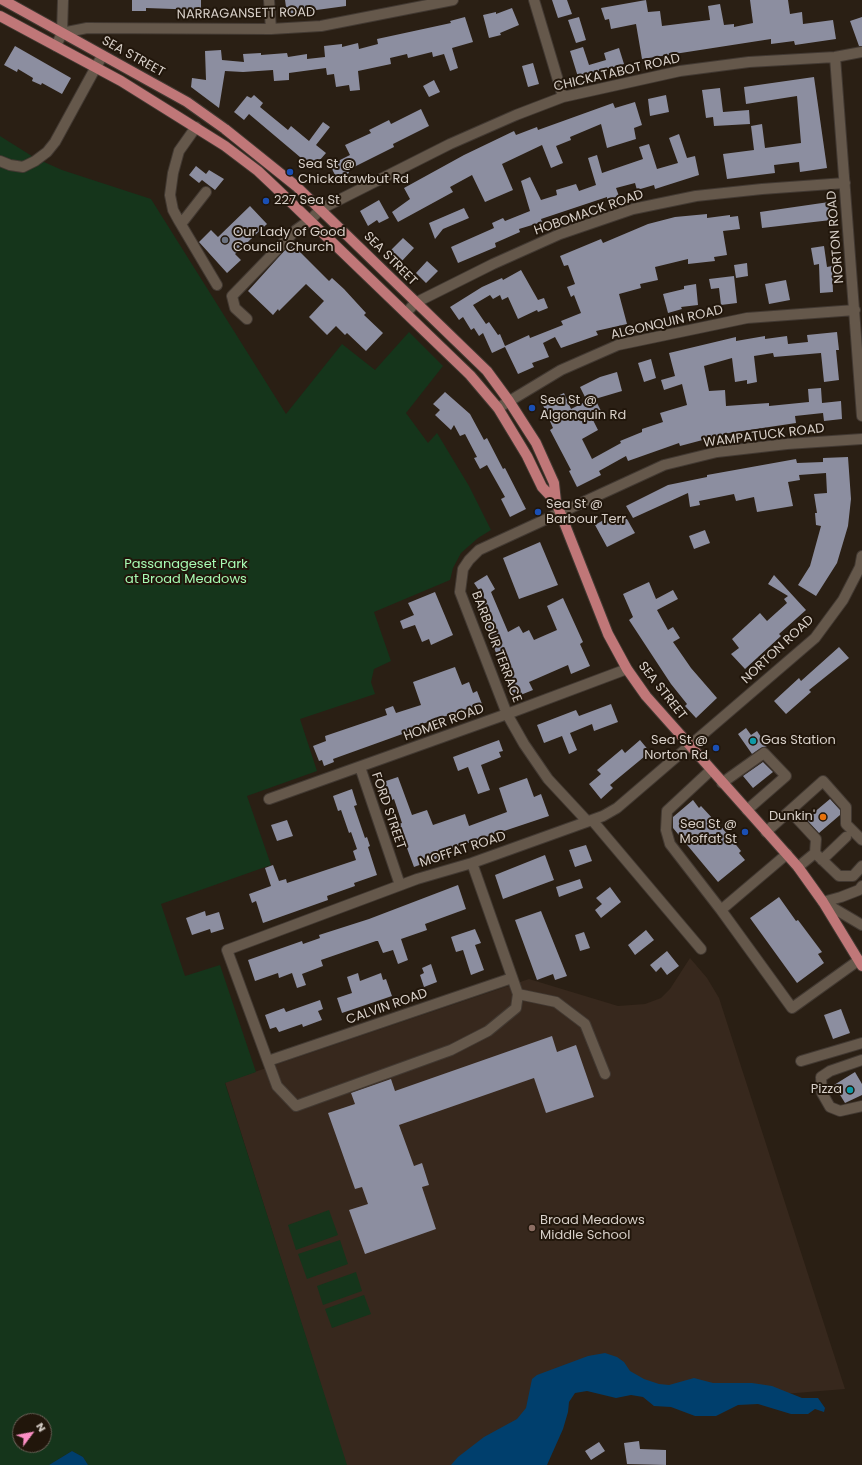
<!DOCTYPE html>
<style>
body{margin:0}
#map{position:relative;width:862px;height:1465px;overflow:hidden;background:#2a1f14;font-family:Poppins,sans-serif}
canvas{display:block}
.north{position:absolute;left:12px;top:1413px;width:40px;height:40px;box-sizing:border-box;background:#21160b;border:1px solid #6a6057;border-radius:50%;rotate:58deg;font-size:11px;font-weight:700;line-height:16px;text-align:center;color:#d7cfc8}
.north::after{content:'';display:block;margin:auto;width:14px;height:18px;background:#fb8fc4;clip-path:polygon(50% 0,100% 100%,50% 72%,0 100%)}
</style>
<div id="map">
<canvas width="862" height="1465"></canvas>
<div class="north">N</div>
</div>
<script>
const g = document.querySelector('canvas').getContext('2d');
g.lineJoin = 'round';
function paint(path, color) {
  g.fillStyle = color;
  g.fill(path, 'evenodd');
}
function toPath(rows) {
  const path = new Path2D();
  for (const r of rows) {
    path.moveTo(r[0], r[1]);
    for (let i = 2; i < r.length; i += 2) path.lineTo(r[i], r[i + 1]);
  }
  return path;
}
function trace(path, color, width, dash) {
  g.strokeStyle = color;
  g.lineWidth = width;
  g.lineCap = dash ? 'butt' : 'round';
  g.setLineDash(dash || []);
  g.stroke(path);
}
function drawText(font, color, halo, rows, align = 'center') {
  g.font = font + ' Poppins,sans-serif';
  g.lineWidth = 4;
  g.setLineDash([]);
  g.textBaseline = 'middle';
  g.strokeStyle = halo;
  g.fillStyle = color;
  for (const [text, x, y, turn = 0] of rows) {
    g.save();
    g.translate(x, y);
    g.rotate((+turn || 0) * Math.PI / 180);
    g.textAlign = isNaN(turn) ? turn : align;
    if (halo) g.strokeText(text, 0, 0);
    g.fillText(text, 0, 0);
    g.restore();
  }
}
const education = toPath([
 [690,958,707,978,719,998,845,1389,710,1400,574,1377,480,1465,346,1465,225,1082,529,979,618,1006,645,1004,661,998,670,989]
]);
const green = toPath([
 [0,136,35,158,62,170,151,199,286,414,342,344,375,370,409,332,443,366,406,413,428,443,437,433,469,486,491,530,478,538,461,553,453,568,450,580,374,612,391,661,374,669,371,682,375,694,300,719,317,771,247,796,271,865,161,904,185,976,220,965,256,1072,225,1083,347,1465,88,1465,83,1457,72,1451,49,1465,0,1465],
 [20,1421,44,1421,44,1445,20,1445],
 [329,1210,338,1235,296,1250,288,1225],
 [340,1240,348,1264,307,1279,298,1254],
 [356,1272,362,1291,323,1305,317,1286],
 [364,1295,371,1314,332,1328,325,1309]
]);
const water = toPath([
 [605,1353,617,1357,624,1362,630,1371,644,1379,659,1384,669,1385,694,1378,713,1383,752,1383,772,1386,802,1398,818,1398,825,1408,824,1412,815,1409,808,1414,791,1414,758,1404,738,1405,716,1416,695,1416,671,1407,654,1406,643,1397,631,1395,616,1398,587,1391,575,1393,569,1402,568,1412,563,1429,547,1465,451,1465,458,1457,484,1437,517,1419,526,1408,532,1379,537,1375,588,1356],
 [72,1451,83,1457,88,1465,49,1465]
]);
const building = toPath([
 [132,0,201,0,201,10,146,8,146,11,132,11],
 [285,0,346,0,346,6,287,14],
 [552,0,567,0,572,14,558,18],
 [646,0,648,12,660,11,662,26,710,20,708,6,720,4,724,25,734,24,734,27,753,23,750,0,788,0,790,14,802,12,803,24,833,20,836,39,795,45,794,41,771,44,771,39,642,59,636,24,611,29,609,19,605,20,601,8],
 [512,8,519,25,500,33,501,35,489,38,483,15,496,12,496,14],
 [465,17,473,42,452,48,458,68,450,71,444,54,433,57,432,52,408,58,407,54,390,58,391,64,358,71,360,90,350,91,349,85,336,87,334,74,327,75,326,68,289,73,289,80,274,81,273,70,243,72,225,71,219,108,191,87,192,78,206,80,205,51,221,50,222,60,244,62,243,54,261,53,261,55,287,53,288,57,307,54,307,59,325,57,324,46,342,44,342,47,358,43,359,49,378,44,377,39,451,23,450,21],
 [579,17,586,40,576,43,568,20],
 [862,17,862,46,859,46,850,21],
 [15,46,71,78,62,94,42,83,41,85,32,81,33,78,18,69,17,72,4,65],
 [583,47,589,65,606,60,604,53,619,48,624,64,578,77,570,51],
 [533,63,539,84,528,87,522,66],
 [814,77,827,168,800,172,799,162,774,165,775,173,727,179,723,154,754,150,751,126,762,124,765,148,801,143,797,96,746,104,744,87],
 [434,80,440,92,429,97,423,86],
 [720,88,723,112,749,110,750,124,714,126,713,117,706,118,702,90],
 [254,95,263,103,260,107,288,130,291,126,309,141,323,122,330,127,316,145,326,153,313,168,249,114,244,120,234,112,247,96,251,98],
 [666,95,669,112,650,116,648,99],
 [635,102,642,125,634,128,636,139,607,148,601,124,570,137,571,140,556,146,563,163,551,168,542,145,502,164,513,190,485,202,472,175,450,187,453,192,398,222,392,212,410,199,404,188,464,155,514,131,516,135,537,127,538,130,613,103,615,108],
 [421,109,429,126,393,144,394,147,348,170,349,173,337,179,330,165,350,155,345,145,371,133,369,130,389,120,391,124],
 [679,134,687,158,695,156,699,175,655,189,654,185,637,190,635,183,616,188,619,196,607,200,607,197,541,219,542,222,519,229,520,232,495,243,496,247,458,263,451,247,494,228,492,223,503,218,505,221,530,211,521,181,530,177,541,200,557,195,556,190,576,184,579,191,596,185,588,158,597,155,602,173,643,159,639,147,649,144,657,169,678,163,669,138],
 [196,166,206,174,209,170,224,179,215,190,202,180,199,183,189,175],
 [379,200,389,218,379,223,377,220,368,226,360,211],
 [829,202,831,220,762,228,760,212],
 [250,206,267,224,235,254,241,260,227,273,199,242,211,230,218,237],
 [464,208,469,218,443,229,435,239,429,223],
 [707,214,707,218,730,215,730,217,738,216,740,229,723,231,727,255,714,257,715,261,688,264,688,259,655,267,658,280,640,284,641,288,619,294,627,324,596,331,598,335,561,348,555,337,543,343,549,357,532,363,534,367,518,374,505,347,492,353,483,333,479,336,474,328,471,330,463,317,459,320,450,307,482,287,502,278,503,280,521,270,538,300,544,298,548,308,538,312,537,310,518,319,508,297,502,300,500,295,493,299,490,295,473,305,486,324,489,322,498,335,500,334,505,346,529,335,530,338,563,325,561,321,581,313,574,295,571,297,567,287,575,284,568,265,564,266,560,256,601,239,603,243,648,224,675,217],
 [403,238,414,248,401,262,390,251],
 [293,245,329,281,332,278,344,289,366,313,364,315,383,333,366,351,347,333,345,335,336,326,327,335,309,317,324,301,306,284,279,311,278,309,273,315,248,291,286,249,288,251],
 [824,246,827,267,832,266,833,292,820,293,819,264,814,265,811,248],
 [427,261,438,271,426,283,416,273],
 [747,263,748,276,736,278,734,265],
 [734,276,737,303,721,305,719,288,711,289,709,279],
 [786,280,790,300,769,304,765,284],
 [696,284,698,305,681,307,682,309,668,313,663,294,684,289,684,286],
 [837,332,839,350,836,350,839,380,824,382,821,353,774,357,773,353,754,356,757,382,747,384,747,380,735,382,732,358,704,366,709,391,725,390,726,406,769,403,769,406,809,402,808,389,821,388,822,403,841,401,842,419,824,421,823,413,795,416,796,423,729,433,680,446,679,443,628,461,626,456,599,471,601,475,577,487,569,471,571,470,550,430,553,428,542,403,564,393,571,409,587,401,580,387,600,377,617,372,622,391,595,399,603,415,593,420,598,430,582,439,592,459,621,443,620,441,642,432,642,429,663,422,660,413,687,405,682,384,664,390,661,380,675,376,669,353,736,337,736,341,765,336,765,339,787,336,788,344,808,342,807,335],
 [651,359,656,378,644,382,638,363],
 [445,392,470,414,484,440,487,438,503,469,505,468,526,509,510,517,501,499,505,497,487,465,480,469,474,458,477,457,465,434,460,436,454,425,451,430,435,415,440,410,433,404],
 [848,457,851,499,848,526,837,563,816,596,798,585,810,566,821,526,816,525,815,513,817,513,814,494,827,493,826,473,799,475,800,480,788,482,793,506,757,512,754,497,736,501,734,494,699,501,700,505,690,507,688,493,633,518,626,506,668,485,707,477,707,475,796,459,797,463,823,462,823,458],
 [624,514,635,533,607,547,595,525,607,518,609,522],
 [705,530,710,543,694,549,689,536],
 [540,542,558,585,519,599,503,558],
 [487,575,495,589,491,592,508,632,519,626,523,633,529,630,534,640,557,630,547,606,563,598,583,642,580,644,590,666,571,674,568,665,529,682,533,690,513,698,478,605,486,601,474,583],
 [774,575,806,610,779,634,781,636,745,669,731,654,739,648,732,639,760,613,767,621,787,603,784,599,788,596,768,584],
 [649,582,656,599,673,590,678,599,657,610,668,630,673,627,680,638,673,642,691,668,717,698,696,718,685,706,687,704,671,684,629,620,633,617,623,594],
 [435,592,453,635,431,645,429,639,422,642,415,625,403,629,400,621,414,615,408,603],
 [839,647,849,658,809,690,811,692,786,714,774,701,799,678,801,681],
 [455,667,462,685,469,682,473,693,477,691,482,704,407,729,408,732,333,759,334,762,324,766,322,760,319,761,313,746,326,741,325,736,387,715,385,709,393,706,396,713,421,705,413,682],
 [611,704,618,722,594,731,592,724,570,733,577,750,569,754,562,736,544,743,537,725,576,710,579,716],
 [746,728,751,735,757,731,767,746,761,748,752,754,738,734],
 [499,740,503,751,499,752,501,757,481,765,490,790,478,794,468,767,458,771,453,757],
 [640,740,650,752,610,785,613,788,601,799,589,784,601,774,597,770,622,749,625,753],
 [763,762,773,772,753,788,743,776],
 [398,777,412,815,427,810,433,825,465,814,469,826,507,812,499,788,527,778,534,797,541,794,549,816,450,849,452,853,414,867,398,824,402,823,394,799,390,801,383,782],
 [352,789,357,805,354,806,365,838,367,837,370,846,368,847,377,875,354,883,355,886,327,896,328,900,263,923,256,901,252,903,249,894,271,886,265,868,273,865,279,881,286,879,287,883,356,860,353,851,357,849,351,832,349,833,341,810,338,811,333,796],
 [830,799,840,810,840,815,819,833,806,819],
 [693,800,699,808,701,806,714,820,715,819,741,851,739,853,745,860,718,882,673,828,673,817],
 [287,820,293,836,277,841,271,825],
 [586,845,592,861,575,867,569,850],
 [545,855,554,880,503,899,495,875],
 [580,879,583,888,559,897,556,887],
 [458,885,466,909,425,924,427,930,401,939,408,960,398,964,393,950,383,953,378,941,376,941,321,960,323,966,302,974,306,985,297,988,292,973,279,978,278,973,255,981,248,960,302,941,303,944,320,938,319,935,369,919],
 [610,887,621,902,601,918,595,910,602,904,596,898],
 [779,897,796,921,798,920,822,952,818,954,824,963,797,983,750,918],
 [205,911,206,916,219,912,224,929,211,933,210,929,192,935,186,918],
 [541,911,567,976,555,980,553,974,537,980,515,920],
 [475,929,481,943,475,945,484,970,471,975,463,950,456,952,451,937],
 [646,930,654,940,635,955,628,945],
 [584,932,590,948,580,951,575,935],
 [667,951,679,966,667,975,661,967,656,972,650,965],
 [431,964,437,982,424,987,420,975,424,973,422,968],
 [358,973,360,981,381,973,383,980,386,979,392,996,342,1013,337,998,352,993,347,977],
 [320,1000,323,1009,318,1011,322,1020,303,1027,302,1024,279,1032,276,1027,270,1029,265,1015,284,1008,286,1012],
 [841,1009,850,1033,833,1039,824,1015],
 [552,1036,557,1052,576,1045,594,1097,546,1113,534,1078,399,1125,414,1166,422,1163,429,1185,422,1187,436,1229,365,1254,349,1210,368,1204,362,1187,355,1189,328,1113,355,1104,351,1093,391,1079,395,1091],
 [855,1072,862,1084,862,1095,845,1103,834,1085],
 [639,1441,640,1449,666,1450,666,1465,627,1464,624,1443],
 [599,1442,605,1451,591,1460,585,1451]
]);
const minor = toPath([
 [269,0,271,29],
 [534,0,563,97],
 [62,33,87,28,271,29,321,26,453,0],
 [56,46,62,33,63,0],
 [835,57,862,416],
 [196,127,179,151,173,173,170,195,173,210,179,221,217,285],
 [0,161,10,165,23,167,35,161,47,152,55,142,102,56],
 [181,224,206,192],
 [406,313,415,303,493,264,560,234,633,209,696,196,762,189,845,183],
 [247,319,235,308,232,296,296,230,310,220,321,209,450,144,516,115,563,97,680,71,749,62,835,57,862,52],
 [498,408,561,370,618,345,747,318,855,310],
 [360,767,400,885],
 [711,770,667,811,666,830,670,844,721,910],
 [722,783,764,753,786,776,747,810],
 [269,799,507,714,627,669],
 [790,811,816,839,815,853,798,867],
 [592,820,701,949],
 [587,821,548,779,524,744,507,714,460,592,463,569,469,560,479,550,664,465,717,452,787,444,862,439],
 [766,832,823,781,846,807,846,824,862,840],
 [815,853,839,876,853,876,862,866],
 [787,854,721,910,792,1008,859,960],
 [822,860,846,837],
 [472,863,518,994,516,1008,488,1031,451,1050,296,1106,277,1086,227,950,417,879,472,863,603,816,617,808,815,638,843,600,860,567,862,556],
 [823,902,862,925],
 [823,902,841,897,859,890,862,886],
 [518,994,556,1002,585,1024,605,1074],
 [862,1060,830,1071,821,1077,822,1093,830,1107,840,1111,862,1106],
 [268,1061,512,978],
 [801,1061,862,1043]
]);
const major = toPath([
 [3,0,187,102,225,129,296,186,487,371,509,401,536,443,554,483,556,502],
 [0,16,121,81,225,146,258,171,276,188,470,375,498,408,527,456,542,487,556,502,608,634,627,669,646,696,798,867,823,902,862,966]
]);
const markers = [
 [290,172,4,"#1a4fb4"],
 [266,201,4,"#1a4fb4"],
 [225,240,4,"#6b7280"],
 [532,408,4,"#1a4fb4"],
 [538,512,4,"#1a4fb4"],
 [753,741,4,"#0f9aa8"],
 [716,748,4,"#1a4fb4"],
 [823,817,4,"#e8710a"],
 [745,832,4,"#1a4fb4"],
 [850,1090,4,"#0f9aa8"],
 [532,1228,4,"#8d6e63"]
];
const streetNames = [
 ["NARRAGANSETT ROAD",246,14,-1],
 ["SEA STREET",133,57,29],
 ["CHICKATABOT ROAD",617,73,-13],
 ["HOBOMACK ROAD",589,213,-19],
 ["NORTON ROAD",836,237,-95],
 ["SEA STREET",390,259,45],
 ["ALGONQUIN ROAD",667,323,-13],
 ["WAMPATUCK ROAD",764,436,-7],
 ["BARBOUR TERRACE",496,647,69],
 ["NORTON ROAD",778,650,-43],
 ["SEA STREET",662,691,52],
 ["HOMER ROAD",444,723,-20],
 ["FORD STREET",388,811,71],
 ["MOFFAT ROAD",463,850,-18],
 ["CALVIN ROAD",387,1007,-19]
];
const poiNames = [
 ["Sea St @",298,165],
 ["Chickatawbut Rd",298,180],
 ["227 Sea St",274,201],
 ["Our Lady of Good",233,233],
 ["Council Church",233,248],
 ["Sea St @",540,401],
 ["Algonquin Rd",540,416],
 ["Sea St @",546,505],
 ["Barbour Terr",546,520],
 ["Sea St @",708,741,"right"],
 ["Norton Rd",708,756,"right"],
 ["Gas Station",761,741],
 ["Dunkin'",815,817,"right"],
 ["Sea St @",737,825,"right"],
 ["Moffat St",737,840,"right"],
 ["Pizza",842,1090,"right"],
 ["Broad Meadows",540,1221],
 ["Middle School",540,1236]
];
const parkNames = [
 ["Passanageset Park",186,565],
 ["at Broad Meadows",186,580]
];
paint(education, '#37281d');
paint(green, '#15351b');
paint(water, '#003f6d');
paint(building, '#8c8ea0');
trace(minor, '#423932', 12);
trace(major, '#423932', 12);
trace(minor, '#65584b', 10);
trace(major, '#c07778', 10);
for (const [x, y, r, color] of markers) {
  const dot = new Path2D();
  dot.arc(x, y, r, 0, 2 * Math.PI);
  g.fillStyle = color;
  g.fill(dot);
  trace(dot, '#21160b', 1.5);
}
drawText('13px', '#d7cfc8', '#21160b', streetNames);
drawText('13px', '#d7cfc8', '#21160b', poiNames, 'left');
drawText('13px', '#a7fbb3', '#21160b', parkNames);
</script>
